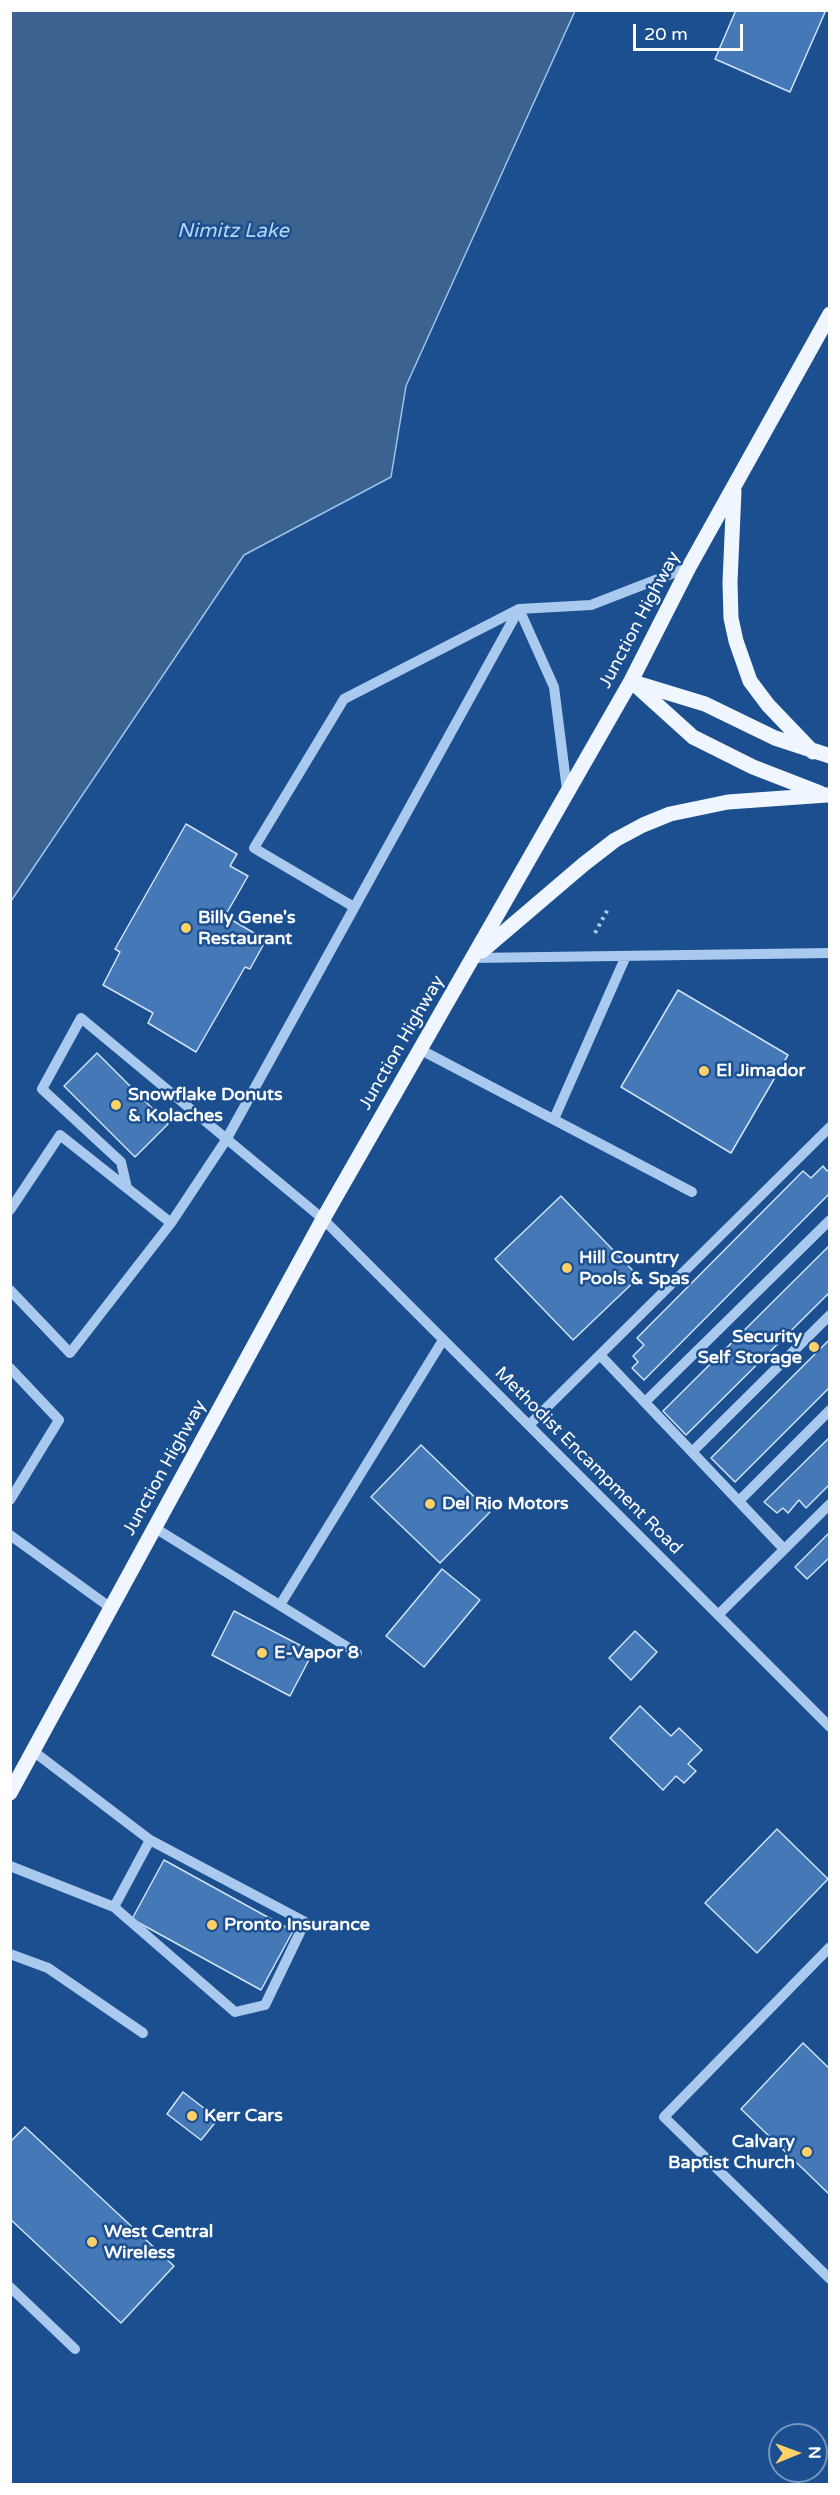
<!DOCTYPE html>
<style>
body{margin:0}
#map{position:relative;width:840px;height:2495px;overflow:hidden;background:#1b4f8f;font-family:"Varela Round",sans-serif}
canvas{display:block}
.frame{position:absolute;inset:0;border:12px solid #fff;pointer-events:none}
.north{position:absolute;left:768px;top:2423px;width:60px;height:60px;box-sizing:border-box;background:#1b4f8f;border:2px solid #7695bc;border-radius:50%;rotate:89deg;font-size:16px;font-weight:700;line-height:24px;text-align:center;color:#fff}
.north::after{content:'';display:block;margin:auto;width:21px;height:27px;background:#ffd166;clip-path:polygon(50% 0,100% 100%,50% 72%,0 100%)}
.scale{position:absolute;left:633px;top:24px;width:110px;height:27px;box-sizing:border-box;border:3px solid #fff;border-top:0;padding-left:8px;font-size:18px;line-height:21px;white-space:nowrap;color:#fff;-webkit-text-stroke:4px #1b4f8f;paint-order:stroke}
</style>
<div id="map">
<canvas width="840" height="2495"></canvas>
<div class="frame"></div>
<div class="north">N</div>
<div class="scale">20 m</div>
</div>
<script>
const g = document.querySelector('canvas').getContext('2d');
g.lineJoin = 'round';
function paint(path, color) {
  g.fillStyle = color;
  g.fill(path, 'evenodd');
}
function toPath(rows) {
  const path = new Path2D();
  for (const r of rows) {
    path.moveTo(r[0], r[1]);
    for (let i = 2; i < r.length; i += 2) path.lineTo(r[i], r[i + 1]);
  }
  return path;
}
function trace(path, color, width, dash) {
  g.strokeStyle = color;
  g.lineWidth = width;
  g.lineCap = dash ? 'butt' : 'round';
  g.setLineDash(dash || []);
  g.stroke(path);
}
function drawText(font, color, halo, rows, align = 'center') {
  g.font = font + ' "Varela Round",sans-serif';
  g.lineWidth = 5;
  g.setLineDash([]);
  g.textBaseline = 'middle';
  g.strokeStyle = halo;
  g.fillStyle = color;
  for (const [text, x, y, turn = 0] of rows) {
    g.save();
    g.translate(x, y);
    g.rotate((+turn || 0) * Math.PI / 180);
    g.textAlign = isNaN(turn) ? turn : align;
    if (halo) g.strokeText(text, 0, 0);
    g.fillText(text, 0, 0);
    g.restore();
  }
}
const water = toPath([
 [11,10,575,11,406,386,391,477,244,555,11,901,11,10]
]);
const building = toPath([
 [736,10,826,10,790,92,715,59,736,10],
 [186,824,237,854,230,866,248,876,225,916,266,940,250,969,245,967,196,1052,148,1023,153,1013,103,985,120,952,115,949,186,824],
 [678,990,788,1055,731,1153,621,1087,678,990],
 [97,1053,168,1124,135,1157,64,1086,97,1053],
 [823,1166,827,1171,830,1169,830,1193,644,1380,632,1368,638,1362,633,1356,644,1345,637,1338,803,1171,811,1178,823,1166],
 [561,1196,639,1277,573,1340,495,1259,561,1196],
 [830,1245,830,1292,686,1435,663,1411,830,1245],
 [830,1339,830,1387,735,1482,711,1458,830,1339],
 [830,1437,830,1484,806,1508,799,1500,788,1513,783,1508,777,1513,764,1502,830,1437],
 [421,1445,490,1512,440,1563,371,1497,421,1445],
 [830,1532,830,1557,807,1579,795,1567,830,1532],
 [442,1569,480,1600,424,1667,386,1636,442,1569],
 [234,1611,313,1652,290,1696,212,1655,234,1611],
 [635,1631,657,1652,631,1680,609,1658,635,1631],
 [640,1706,671,1736,679,1728,702,1750,688,1764,696,1771,684,1783,676,1776,663,1790,610,1738,640,1706],
 [777,1829,828,1879,757,1953,705,1903,777,1829],
 [164,1860,293,1931,261,1990,132,1919,164,1860],
 [803,2043,830,2069,830,2195,741,2109,803,2043],
 [183,2092,218,2119,201,2140,167,2114,183,2092],
 [25,2127,174,2266,121,2323,10,2219,10,2142,25,2127]
]);
const path = toPath([
 [595,933,608,909]
]);
const minor = toPath([
 [567,790,554,687,519,609,591,605,689,567],
 [473,958,830,953],
 [421,1050,692,1192],
 [554,1119,626,956],
 [127,1188,121,1162,42,1089,81,1018,323,1219,830,1727],
 [10,1210,60,1135,171,1223],
 [10,1290,70,1353,171,1223,226,1140,519,609,344,699,254,848,354,907],
 [600,1355,784,1549],
 [10,1368,59,1420,10,1500],
 [645,1402,830,1220],
 [529,1425,830,1127],
 [692,1452,830,1315],
 [739,1501,830,1410],
 [155,1528,357,1653],
 [10,1535,111,1608],
 [280,1605,443,1340],
 [718,1615,830,1504],
 [10,1866,114,1907,235,2012,265,2005,305,1922,150,1840,33,1751],
 [114,1907,150,1840],
 [830,1947,664,2117,830,2279],
 [10,1954,48,1968,143,2033],
 [10,2287,75,2349]
]);
const major = toPath([
 [734,491,730,582,731,618,736,641,750,681,768,705,813,752],
 [631,681,693,737,753,767,820,793],
 [636,683,705,704,775,738,830,756],
 [482,951,584,864,615,840,643,825,670,814,728,802,827,795],
 [10,1793,323,1219,631,681,689,567,830,314]
]);
const markers = [
 [186,928,6,"#ffd166"],
 [704,1071,6,"#ffd166"],
 [116,1105,6,"#ffd166"],
 [567,1268,6,"#ffd166"],
 [814,1347,6,"#ffd166"],
 [430,1504,6,"#ffd166"],
 [262,1653,6,"#ffd166"],
 [212,1925,6,"#ffd166"],
 [192,2116,6,"#ffd166"],
 [807,2152,6,"#ffd166"],
 [92,2242,6,"#ffd166"]
];
const streetNames = [
 ["Junction Highway",640,620,-62],
 ["Junction Highway",402,1043,-60],
 ["Methodist Encampment Road",588,1461,45],
 ["Junction Highway",165,1468,-61]
];
const poiNames = [
 ["Billy Gene's",198,918],
 ["Restaurant",198,939],
 ["El Jimador",716,1071],
 ["Snowflake Donuts",128,1095],
 ["& Kolaches",128,1116],
 ["Hill Country",579,1258],
 ["Pools & Spas",579,1279],
 ["Security",802,1337,"right"],
 ["Self Storage",802,1358,"right"],
 ["Del Rio Motors",442,1504],
 ["E-Vapor 8",274,1653],
 ["Pronto Insurance",224,1925],
 ["Kerr Cars",204,2116],
 ["Calvary",795,2142,"right"],
 ["Baptist Church",795,2163,"right"],
 ["West Central",104,2232],
 ["Wireless",104,2253]
];
const waterNames = [
 ["Nimitz Lake",233,232]
];
paint(water, '#3c6290');
trace(water, '#9cc4f0', 1.5);
paint(building, '#4478b7');
trace(building, '#cfe3fa', 1.5);
trace(path, '#a9c9ee', 4, [3, 4.5]);
trace(minor, '#a9c9ee', 10);
trace(major, '#f0f6ff', 15);
for (const [x, y, r, color] of markers) {
  const dot = new Path2D();
  dot.arc(x, y, r, 0, 2 * Math.PI);
  g.fillStyle = color;
  g.fill(dot);
  trace(dot, '#1b4f8f', 2);
}
drawText('18px', '#fff', '#1b4f8f', streetNames);
drawText('bold 18px', '#fff', '#1b4f8f', poiNames, 'left');
drawText('italic 20px', '#b5d3f5', '#1b4f8f', waterNames);
</script>
